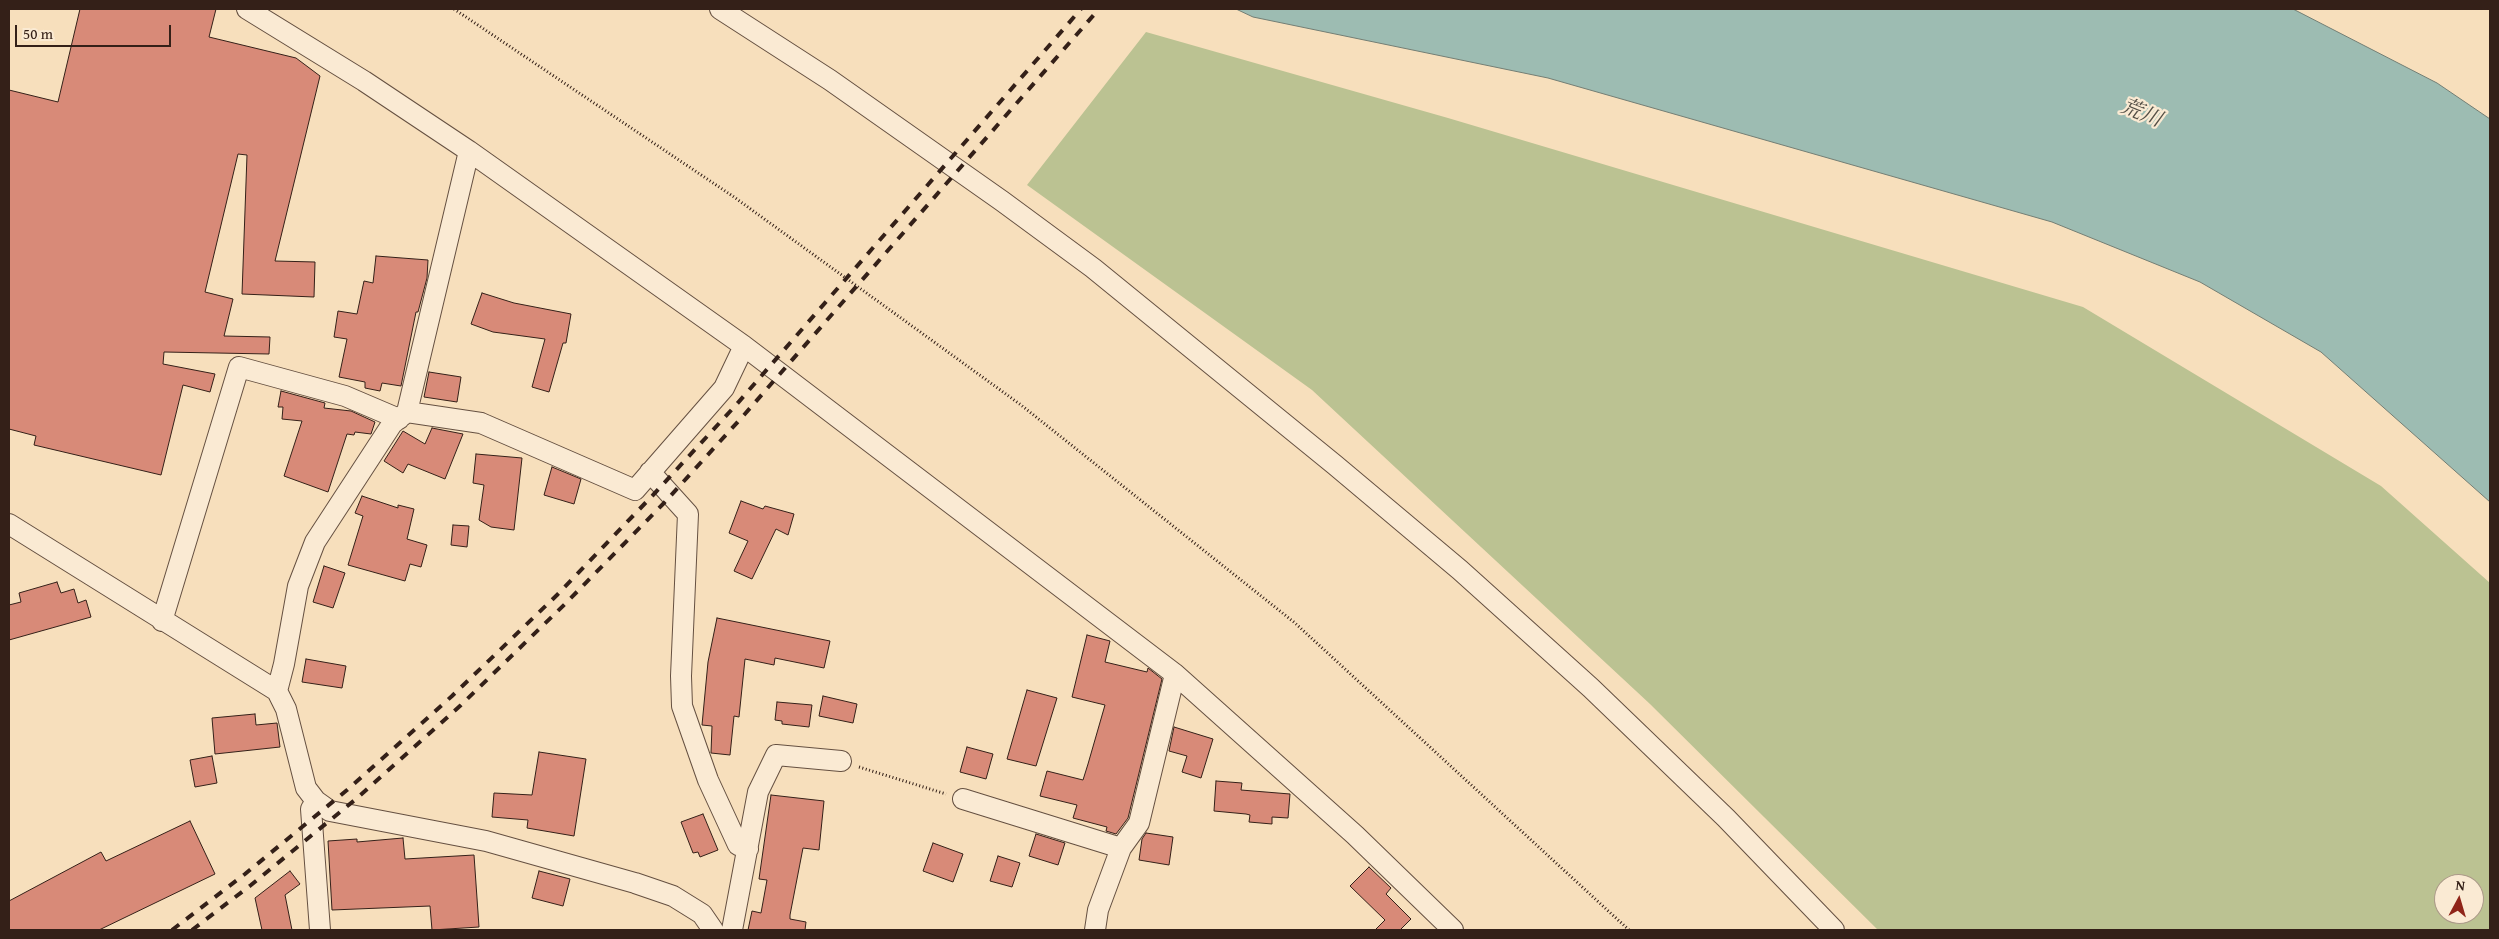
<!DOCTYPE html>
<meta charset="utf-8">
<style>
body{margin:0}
#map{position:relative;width:2499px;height:939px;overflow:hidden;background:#f7dfbc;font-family:"Gentium Book Plus",serif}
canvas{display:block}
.frame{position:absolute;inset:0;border:10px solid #342018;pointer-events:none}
.north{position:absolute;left:2434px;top:874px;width:50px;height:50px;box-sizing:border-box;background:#faead3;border:1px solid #ab9988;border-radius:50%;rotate:6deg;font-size:14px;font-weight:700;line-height:20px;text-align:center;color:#342018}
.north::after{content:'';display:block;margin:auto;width:18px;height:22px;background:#8f2418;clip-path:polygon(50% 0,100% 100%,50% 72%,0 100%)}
.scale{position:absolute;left:15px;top:25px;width:156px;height:22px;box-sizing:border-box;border:2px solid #342018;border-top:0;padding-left:6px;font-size:15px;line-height:18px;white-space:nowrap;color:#342018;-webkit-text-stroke:4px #faead3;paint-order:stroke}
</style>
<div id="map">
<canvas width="2499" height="939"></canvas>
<div class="frame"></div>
<div class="north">N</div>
<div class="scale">50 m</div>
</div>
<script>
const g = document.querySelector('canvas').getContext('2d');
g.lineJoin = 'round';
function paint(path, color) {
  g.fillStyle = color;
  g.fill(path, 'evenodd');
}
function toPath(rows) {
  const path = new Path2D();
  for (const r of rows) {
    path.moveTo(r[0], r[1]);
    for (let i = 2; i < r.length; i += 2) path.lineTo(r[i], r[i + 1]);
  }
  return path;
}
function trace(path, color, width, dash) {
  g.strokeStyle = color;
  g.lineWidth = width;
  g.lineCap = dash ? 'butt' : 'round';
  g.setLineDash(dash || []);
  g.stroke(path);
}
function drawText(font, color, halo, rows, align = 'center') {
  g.font = font + ' "Gentium Book Plus","Noto Serif JP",serif';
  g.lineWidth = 4.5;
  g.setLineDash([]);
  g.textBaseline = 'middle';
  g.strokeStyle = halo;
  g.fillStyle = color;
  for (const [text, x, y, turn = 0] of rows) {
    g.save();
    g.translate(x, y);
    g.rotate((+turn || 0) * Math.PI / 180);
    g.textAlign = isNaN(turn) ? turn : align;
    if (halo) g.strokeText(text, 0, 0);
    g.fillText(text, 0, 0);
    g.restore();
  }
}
const green = toPath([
 [1146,32,1448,118,2083,307,2381,486,2490,583,2490,930,1878,930,1650,704,1312,390,1027,185],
 [2444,884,2474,884,2474,914,2444,914]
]);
const water = toPath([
 [1236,9,2293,9,2437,83,2490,119,2490,502,2321,352,2200,282,2052,222,1548,78,1253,17,1236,9]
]);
const building = toPath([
 [80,9,216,9,209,37,296,58,320,76,275,261,315,262,314,297,242,294,247,155,238,154,205,292,233,299,224,336,270,337,269,354,164,352,163,364,215,374,210,392,183,385,161,475,34,445,36,436,9,429,9,90,58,102,80,9],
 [376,256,428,260,427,278,418,312,416,312,401,386,382,383,380,391,365,388,365,382,339,377,347,339,334,337,338,311,357,314,364,281,373,283,376,256],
 [482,293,514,303,571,314,566,343,563,343,549,392,532,387,545,339,493,332,471,324,482,293],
 [429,372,461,377,457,402,424,397,429,372],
 [281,391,325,403,324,408,351,411,375,422,371,434,355,432,354,435,347,434,328,492,284,476,302,421,282,419,283,407,278,407,281,391],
 [432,428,463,434,445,479,408,464,403,473,384,461,403,431,425,444,432,428],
 [476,454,522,458,514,530,491,527,479,520,484,485,473,483,476,454],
 [552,467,581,479,574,504,544,495,552,467],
 [362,496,398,508,398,505,414,509,407,539,427,545,421,567,410,564,405,581,348,565,363,516,355,513,362,496],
 [741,501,763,509,765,506,794,514,788,535,776,529,752,579,734,571,748,541,729,533,741,501],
 [453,525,469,526,467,547,451,545,453,525],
 [324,566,345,573,333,608,313,602,324,566],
 [57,582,61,593,74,589,78,603,86,600,91,617,9,640,9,605,21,602,19,593,57,582],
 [717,618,830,641,824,668,775,658,774,665,745,659,739,717,734,716,730,755,711,753,712,726,702,725,708,662,717,618],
 [1087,635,1110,641,1105,662,1147,672,1148,668,1162,679,1128,818,1116,834,1106,831,1107,827,1073,818,1077,805,1040,796,1047,771,1083,780,1088,764,1105,705,1072,697,1087,635],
 [306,659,346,666,342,688,302,682,306,659],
 [1027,690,1057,698,1036,766,1007,759,1027,690],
 [823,696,857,704,853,723,819,716,823,696],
 [777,702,812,705,809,727,782,724,782,721,775,720,777,702],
 [255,714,256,725,277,723,280,747,215,754,212,718,255,714],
 [1174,727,1213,739,1201,778,1182,772,1187,756,1169,751,1174,727],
 [967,747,993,754,986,779,960,772,967,747],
 [539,752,586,759,574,836,527,828,528,820,492,817,494,793,532,795,539,752],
 [212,756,217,783,195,787,190,760,212,756],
 [1216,781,1242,783,1241,790,1290,794,1288,818,1272,817,1272,824,1249,822,1250,815,1246,814,1214,811,1216,781],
 [771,795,824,801,819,850,803,848,790,915,790,919,806,922,805,930,748,930,752,911,761,913,767,880,759,879,771,795],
 [703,814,718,850,700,857,698,852,693,853,681,822,703,814],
 [190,821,215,874,99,930,9,930,9,901,101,852,106,861,190,821],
 [1146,833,1173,837,1169,865,1139,860,1142,839,1146,833],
 [1036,834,1065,843,1058,865,1029,856,1036,834],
 [403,838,405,859,474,855,479,927,432,930,430,906,332,910,328,841,357,839,357,842,403,838],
 [933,843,963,854,953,882,923,871,933,843],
 [998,856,1020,863,1012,887,990,881,998,856],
 [1369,867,1391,888,1386,894,1411,919,1400,930,1375,930,1385,920,1350,886,1369,867],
 [290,871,300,884,285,895,292,930,262,930,255,898,290,871],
 [539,871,570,879,563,906,532,898,539,871]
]);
const path = toPath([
 [454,9,734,197,1021,405,1295,623,1629,930],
 [859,767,946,794]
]);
const minor = toPath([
 [247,9,364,81,469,151,744,346,1175,674,1355,835,1453,930],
 [720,9,830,80,1002,201,1093,268,1335,465,1460,570,1591,688,1726,818,1834,930],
 [407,412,481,423,635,490,724,388,744,346],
 [650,472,688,514,681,676,682,706,708,780,738,845,748,849],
 [9,524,277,691,286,709,306,788,316,801,330,811,486,841,635,883,673,896,702,914,713,930],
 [162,621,239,367,345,396,399,419],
 [277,691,284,664,298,586,315,542,392,424,407,412,469,151],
 [963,799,1121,848],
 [316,801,311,809,320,930],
 [732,930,758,792,776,755,841,761],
 [1095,930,1098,910,1121,848,1139,823,1175,674]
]);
const rail = toPath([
 [172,930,245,874,347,790,452,696,557,595,654,494,736,405,1081,9],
 [192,930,251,885,356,799,461,705,566,603,664,503,744,415,1099,9]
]);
const waterNames = [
 ["荒川",2141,114,22]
];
paint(green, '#bbc292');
paint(water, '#9dbcb2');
trace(water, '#737e74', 1);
paint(building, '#d88a78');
trace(building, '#342018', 1);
trace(minor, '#655041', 22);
trace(path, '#342018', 3, [1, 2.5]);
trace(minor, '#faead3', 20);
trace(rail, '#342018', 4, [9, 9]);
drawText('italic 21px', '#544f46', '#faead3', waterNames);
</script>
